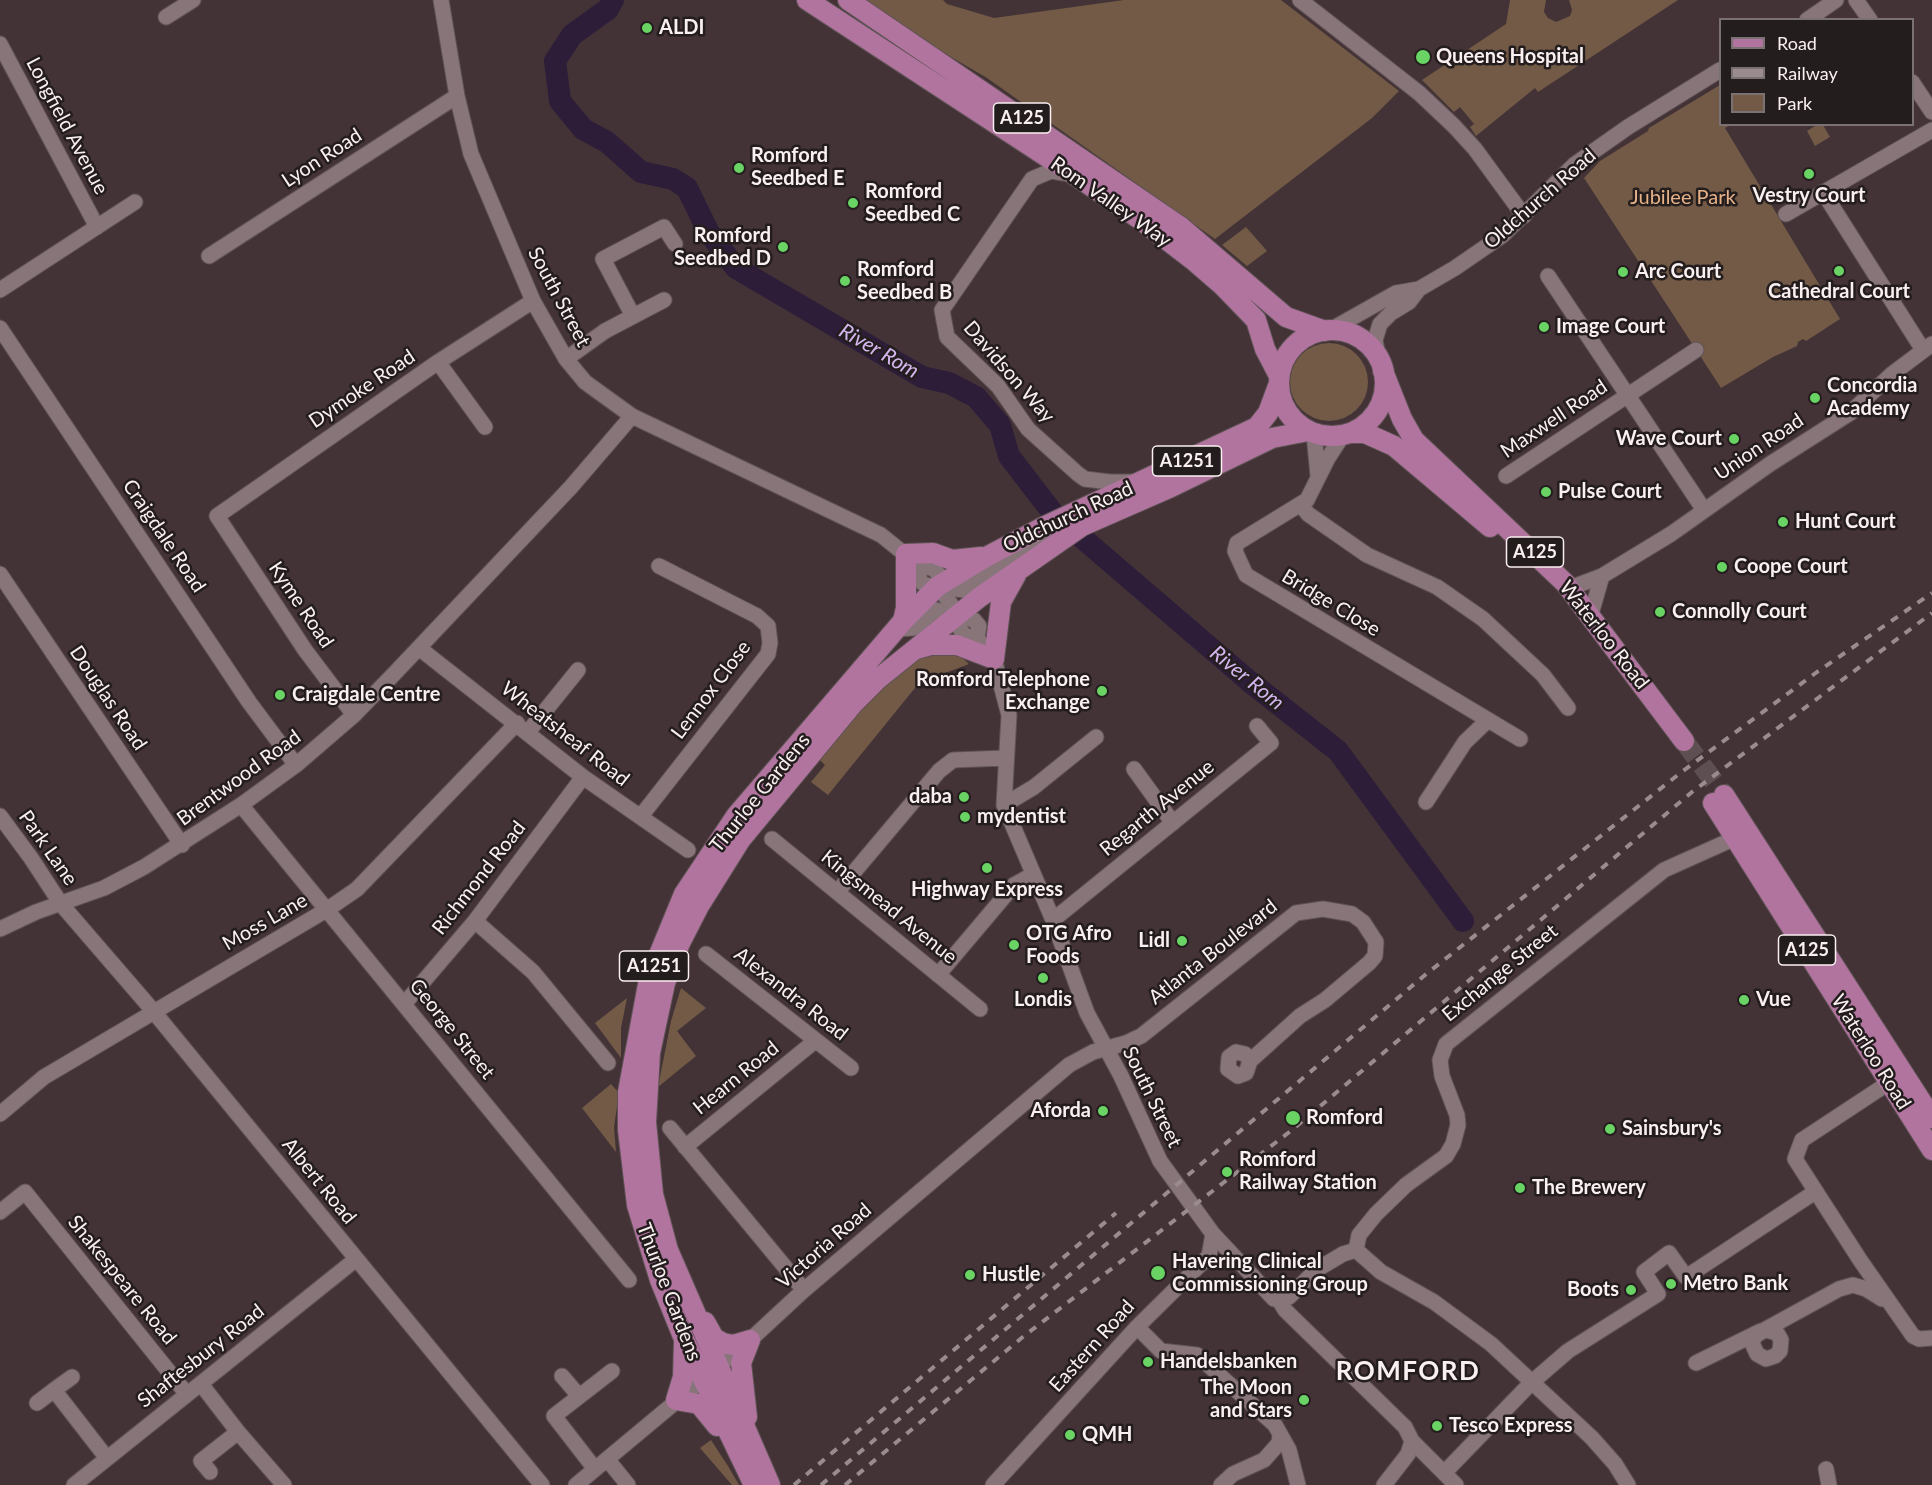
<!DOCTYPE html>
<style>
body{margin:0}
#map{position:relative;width:1932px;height:1485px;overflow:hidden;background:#433336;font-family:Lato,sans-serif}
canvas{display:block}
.legend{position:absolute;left:1719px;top:18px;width:195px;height:108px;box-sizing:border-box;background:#241d1e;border:2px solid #7a7172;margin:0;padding:8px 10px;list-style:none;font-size:18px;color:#faeff1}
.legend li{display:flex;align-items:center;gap:12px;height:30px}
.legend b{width:30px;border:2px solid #7a7172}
</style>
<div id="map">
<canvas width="1932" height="1485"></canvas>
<ul class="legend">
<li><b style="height:8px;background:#b0749e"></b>Road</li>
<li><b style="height:8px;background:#998b8e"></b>Railway</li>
<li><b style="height:16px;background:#725a47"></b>Park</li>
</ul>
</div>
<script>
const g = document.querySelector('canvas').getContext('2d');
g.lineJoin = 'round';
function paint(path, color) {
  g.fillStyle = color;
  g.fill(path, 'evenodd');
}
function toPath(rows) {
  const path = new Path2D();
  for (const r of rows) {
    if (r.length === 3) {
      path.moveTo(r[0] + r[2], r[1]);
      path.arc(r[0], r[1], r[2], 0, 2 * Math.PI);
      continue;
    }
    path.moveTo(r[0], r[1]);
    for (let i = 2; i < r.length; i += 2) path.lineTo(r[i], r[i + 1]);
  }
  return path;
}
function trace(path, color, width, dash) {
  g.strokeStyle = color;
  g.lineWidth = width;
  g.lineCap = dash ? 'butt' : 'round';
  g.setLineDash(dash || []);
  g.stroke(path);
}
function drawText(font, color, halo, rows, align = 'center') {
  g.font = font + ' Lato,sans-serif';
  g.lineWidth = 5;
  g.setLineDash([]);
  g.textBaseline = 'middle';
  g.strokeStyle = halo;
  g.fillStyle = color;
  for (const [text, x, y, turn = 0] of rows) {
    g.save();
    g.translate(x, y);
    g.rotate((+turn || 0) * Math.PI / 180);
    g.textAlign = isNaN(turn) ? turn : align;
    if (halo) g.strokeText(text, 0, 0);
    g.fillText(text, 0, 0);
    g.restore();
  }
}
const green = toPath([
 [865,0,943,0,947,4,994,18,1124,0,1281,0,1399,91,1372,118,1215,239,987,78,929,44],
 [1510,0,1546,0,1544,12,1548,18,1556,22,1570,16,1572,10,1569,0,1678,0,1538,92,1535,88,1476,136,1470,127,1474,124,1460,107,1454,112,1422,80,1506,24],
 [1720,85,1720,124,1730,125,1725,128,1840,319,1806,341,1803,339,1798,342,1797,346,1773,357,1721,388,1584,178,1600,161,1648,131,1649,128],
 [1818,124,1823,125,1830,137,1815,146,1807,131],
 [1246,227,1267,251,1247,266,1222,245],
 [1329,382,39],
 [928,654,958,654,969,664,919,683,828,795,811,782,825,765,818,758,871,696,905,666],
 [681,988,706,1008,677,1031,696,1056,658,1087,671,1021],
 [627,998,621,1028,621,1058,595,1023],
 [611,1084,619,1093,614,1127,616,1152,582,1108],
 [711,1440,728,1466,739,1485,732,1485,700,1448]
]);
const river = toPath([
 [613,0,608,9,572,35,555,61,560,101,583,129,607,142,641,172,673,179,687,188,709,233,736,268,922,377,949,383,976,397,1000,425,1009,456,1052,512,1249,681,1338,751,1463,921]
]);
const majorTunnel = toPath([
 [1684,741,1724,795]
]);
const minor = toPath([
 [441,0,457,96,471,154,533,301,566,359,585,382,632,416,881,535,917,564,934,569,939,575,938,586,958,614,960,629,965,636,977,638,994,659,1009,715,1004,805,1053,920,1087,1013,1121,1076,1160,1161,1213,1234,1274,1299,1279,1300,1285,1310,1405,1427,1412,1441,1456,1485],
 [1300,0,1419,93,1454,126,1475,149,1524,216],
 [1856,0,1870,20],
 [166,17,193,0],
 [1807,20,1836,0],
 [0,44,97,227],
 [1912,82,1932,112],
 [1070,174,1051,171,1032,179,942,310,947,337,998,386,1028,429,1078,474,1085,479,1110,482,1133,482],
 [1823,192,1923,350],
 [1786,214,1932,130],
 [209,256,457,96],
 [1548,276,1704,510],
 [0,290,135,202],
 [633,316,603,259,664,227,675,244],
 [0,328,249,702,296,765],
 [1332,329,1396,293,1419,289,1455,268,1503,235,1574,165,1628,127,1720,70],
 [566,359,605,331,664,300],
 [1379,361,1375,340,1380,324,1391,313,1409,302,1419,289],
 [438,362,485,427],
 [1314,434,1318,476],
 [1343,435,1328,458,1307,500,1237,543,1235,551,1246,575,1520,739],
 [1506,476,1696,350],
 [1301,505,1308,514,1367,555,1437,587,1483,619,1543,675,1568,708],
 [917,564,920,581,925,585,964,590,1016,555,1051,542],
 [0,574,182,845],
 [1570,588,1602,576,1671,534,1770,464,1850,413,1892,374,1932,344],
 [1591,614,1602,576],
 [897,629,914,628,936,610,974,620,979,626,977,638],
 [419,648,583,777,688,850],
 [354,715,305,650,217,516,438,362,533,301],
 [528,732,578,670],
 [1134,769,1173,823],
 [1426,802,1465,742,1488,720],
 [241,805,629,1280],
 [1004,805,1034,787,1096,737],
 [0,816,31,858,61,904,149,1006,542,1485],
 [641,816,768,654,770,643,768,626,757,616,659,566],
 [772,839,980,1009],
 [838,891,939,771,953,760,1005,758],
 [1053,920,1271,743,1257,726],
 [475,921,533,972,608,1063],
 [0,929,36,912,104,888,144,867,241,805,296,765,354,715,393,675,571,487,632,416],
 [706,954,851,1068],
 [938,975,1014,885,1032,875],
 [405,1003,475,921,583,777],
 [1890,1082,1802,1140,1795,1159,1860,1260,1913,1336,1919,1339,1932,1338],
 [0,1114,44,1077,328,909,357,889,517,723],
 [670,1128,804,1290],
 [685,1147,815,1041],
 [0,1212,25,1192,186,1393],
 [1356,1250,1359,1235,1376,1214,1406,1185,1446,1156,1453,1144,1458,1125,1457,1115,1442,1076,1440,1060,1446,1044,1664,870,1742,835],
 [1356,1250,1381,1272,1434,1302,1491,1344,1592,1438,1615,1464,1628,1485],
 [1279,1300,1289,1297,1316,1270,1343,1254,1356,1250],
 [1137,1327,1161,1351,1197,1355,1275,1425,1289,1450,1298,1485],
 [1696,1363,1761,1331,1766,1330,1777,1333,1781,1340,1780,1351,1775,1356,1766,1359,1757,1354,1752,1343,1755,1336,1766,1329,1839,1289,1853,1285,1866,1289,1882,1299],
 [562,1376,579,1396],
 [201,1384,238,1432,201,1461,210,1472],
 [54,1390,72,1377],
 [37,1403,54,1390,106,1457],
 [238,1432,284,1485],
 [607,1459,628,1485],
 [595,1469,554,1416,612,1371],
 [1826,1469,1829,1485],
 [1444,1473,1531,1383,1568,1351,1658,1294,1644,1272,1669,1253,1686,1277,1815,1192],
 [74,1485,355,1260],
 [576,1485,750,1340,804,1290,1069,1065,1093,1052,1126,1043,1141,1036,1296,913,1323,909,1352,914,1363,922,1376,942,1375,956,1369,963,1325,1000,1300,1016,1250,1061,1246,1073,1238,1076,1228,1069,1229,1057,1236,1052,1245,1054,1250,1061],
 [993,1485,1137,1327,1209,1256,1213,1234],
 [1221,1485,1233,1474,1264,1460,1279,1443,1280,1434],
 [1384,1485,1408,1454,1412,1441]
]);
const major = toPath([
 [807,0,1073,174,1141,220,1193,260,1223,286,1256,320,1265,349,1278,374],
 [848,0,1181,227,1286,317,1325,331],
 [1332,383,53],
 [1383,371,1402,419,1414,440,1565,583,1684,741],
 [1352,433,1365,433,1394,446,1490,527],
 [903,621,906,608,906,554,933,553,952,560,981,557],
 [917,649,931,645,957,645,994,659,1001,602,1016,575],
 [1724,795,1932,1118],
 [1713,803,1932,1150],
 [705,1322,714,1338,723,1343,733,1345,750,1340],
 [684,1342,683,1377,676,1400,699,1404,717,1426],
 [747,1417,741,1363,750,1340],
 [754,1485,684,1339,660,1280,637,1205,628,1130,628,1092,649,979,684,894,736,816,903,621,938,586,986,557,1043,527,1257,427,1268,413,1278,386],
 [770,1485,668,1250,653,1194,646,1122,650,1053,665,983,680,943,699,906,741,839,852,705,878,679,980,597,1082,526,1169,488,1272,438,1308,431]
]);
const rail = toPath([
 [794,1485,1116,1213],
 [821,1485,1425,975,1679,774,1817,672,1932,593],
 [845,1485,1024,1336,1292,1130,1692,792,1932,613]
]);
const markers = [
 [647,28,6,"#69d464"],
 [1423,57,8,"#69d464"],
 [739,168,6,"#69d464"],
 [1809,174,6,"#69d464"],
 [853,203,6,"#69d464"],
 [783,247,6,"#69d464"],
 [1839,271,6,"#69d464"],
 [1623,272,6,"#69d464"],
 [845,281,6,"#69d464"],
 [1544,327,6,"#69d464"],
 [1815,398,6,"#69d464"],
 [1734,439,6,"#69d464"],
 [1546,492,6,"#69d464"],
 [1783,522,6,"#69d464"],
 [1722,567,6,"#69d464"],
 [1660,612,6,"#69d464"],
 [1102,691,6,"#69d464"],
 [280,695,6,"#69d464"],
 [964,797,6,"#69d464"],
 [965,817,6,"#69d464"],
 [987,868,6,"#69d464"],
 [1182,941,6,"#69d464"],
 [1014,945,6,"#69d464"],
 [1043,978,6,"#69d464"],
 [1744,1000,6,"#69d464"],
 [1103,1111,6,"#69d464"],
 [1293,1118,8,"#69d464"],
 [1610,1129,6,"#69d464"],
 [1227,1172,6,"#69d464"],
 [1520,1188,6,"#69d464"],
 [1158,1273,8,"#69d464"],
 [970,1275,6,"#69d464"],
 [1671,1284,6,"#69d464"],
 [1631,1290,6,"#69d464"],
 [1148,1362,6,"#69d464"],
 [1304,1400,6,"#69d464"],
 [1437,1426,6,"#69d464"],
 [1070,1435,6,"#69d464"]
];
const shields = [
 [1022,118,57],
 [1187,461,69],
 [1535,552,57],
 [1807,950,57],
 [654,966,69]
];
const shieldNames = [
 ["A125",1022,118],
 ["A1251",1187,461],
 ["A125",1535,552],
 ["A125",1807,950],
 ["A1251",654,966]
];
const poiNames = [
 ["ALDI",659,28],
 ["Queens Hospital",1436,57],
 ["Romford",751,156],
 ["Seedbed E",751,179],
 ["Romford",865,192],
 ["Seedbed C",865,215],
 ["Vestry Court",1809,196,"center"],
 ["Romford",771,236,"right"],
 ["Seedbed D",771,259,"right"],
 ["Romford",857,270],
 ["Seedbed B",857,293],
 ["Arc Court",1635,272],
 ["Cathedral Court",1839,292,"center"],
 ["Image Court",1556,327],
 ["Concordia",1827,386],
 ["Academy",1827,409],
 ["Wave Court",1722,439,"right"],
 ["Pulse Court",1558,492],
 ["Hunt Court",1795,522],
 ["Coope Court",1734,567],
 ["Connolly Court",1672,612],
 ["Romford Telephone",1090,680,"right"],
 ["Exchange",1090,703,"right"],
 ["Craigdale Centre",292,695],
 ["daba",952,797,"right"],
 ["mydentist",977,817],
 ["Highway Express",987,890,"center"],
 ["OTG Afro",1026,934],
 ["Foods",1026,957],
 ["Lidl",1170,941,"right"],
 ["Londis",1043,1000,"center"],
 ["Vue",1756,1000],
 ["Aforda",1091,1111,"right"],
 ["Romford",1306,1118],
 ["Sainsbury's",1622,1129],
 ["Romford",1239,1160],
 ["Railway Station",1239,1183],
 ["The Brewery",1532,1188],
 ["Havering Clinical",1172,1262],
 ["Commissioning Group",1172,1285],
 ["Hustle",982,1275],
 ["Metro Bank",1683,1284],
 ["Boots",1619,1290,"right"],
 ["Handelsbanken",1160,1362],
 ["The Moon",1292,1388,"right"],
 ["and Stars",1292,1411,"right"],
 ["Tesco Express",1449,1426],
 ["QMH",1082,1435]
];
const streetNames = [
 ["Longfield Avenue",67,126,62],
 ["Lyon Road",322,158,-33],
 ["Oldchurch Road",1540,199,-41],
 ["Rom Valley Way",1111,202,35],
 ["South Street",559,297,62],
 ["Davidson Way",1009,372,49],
 ["Dymoke Road",362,389,-34],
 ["Maxwell Road",1554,419,-34],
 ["Union Road",1759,447,-34],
 ["Oldchurch Road",1068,517,-25],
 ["Craigdale Road",164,536,56],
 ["Bridge Close",1331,603,31],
 ["Kyme Road",301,605,56],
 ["Waterloo Road",1604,635,52],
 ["Lennox Close",711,690,-53],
 ["Douglas Road",108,698,56],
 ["Wheatsheaf Road",565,734,38],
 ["Brentwood Road",239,778,-36],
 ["Thurloe Gardens",760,793,-51],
 ["Regarth Avenue",1157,808,-39],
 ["Park Lane",48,848,55],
 ["Richmond Road",479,878,-52],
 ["Kingsmead Avenue",889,907,39],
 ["Moss Lane",265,922,-30],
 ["Atlanta Boulevard",1213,952,-38],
 ["Exchange Street",1500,973,-39],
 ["Alexandra Road",791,994,38],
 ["George Street",452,1029,51],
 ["Waterloo Road",1871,1052,58],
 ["Hearn Road",736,1078,-39],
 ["South Street",1152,1097,64],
 ["Albert Road",319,1181,51],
 ["Victoria Road",824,1246,-41],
 ["Shakespeare Road",122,1280,51],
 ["Thurloe Gardens",669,1292,69],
 ["Eastern Road",1092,1346,-48],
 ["Shaftesbury Road",201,1356,-38]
];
const parkNames = [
 ["Jubilee Park",1683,198]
];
const waterNames = [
 ["River Rom",879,351,30],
 ["River Rom",1247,678,39]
];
const districtNames = [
 ["ROMFORD",1408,1372]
];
paint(green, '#725a47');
trace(river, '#2d1d39', 22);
trace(majorTunnel, '#5e4f52', 20, [20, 10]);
trace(minor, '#5f5255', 17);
trace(major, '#5f5255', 22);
trace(minor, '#887579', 15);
trace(major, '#b0749e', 20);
trace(rail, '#998b8e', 4, [8, 8]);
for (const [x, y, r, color] of markers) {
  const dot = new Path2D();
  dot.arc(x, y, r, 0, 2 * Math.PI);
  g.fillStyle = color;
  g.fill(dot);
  trace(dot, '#241d1e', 2);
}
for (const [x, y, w] of shields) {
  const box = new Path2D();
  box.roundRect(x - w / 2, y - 15, w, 30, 4.5);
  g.fillStyle = '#241d1e';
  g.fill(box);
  trace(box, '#faeff1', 1.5);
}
drawText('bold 18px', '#faeff1', null, shieldNames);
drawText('bold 20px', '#faeff1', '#241d1e', poiNames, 'left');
drawText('20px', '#faeff1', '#241d1e', streetNames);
drawText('20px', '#e7b288', '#241d1e', parkNames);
drawText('italic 21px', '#d3b6ee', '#241d1e', waterNames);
g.letterSpacing = '1.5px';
drawText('bold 26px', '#faeff1', '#241d1e', districtNames);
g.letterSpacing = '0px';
</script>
